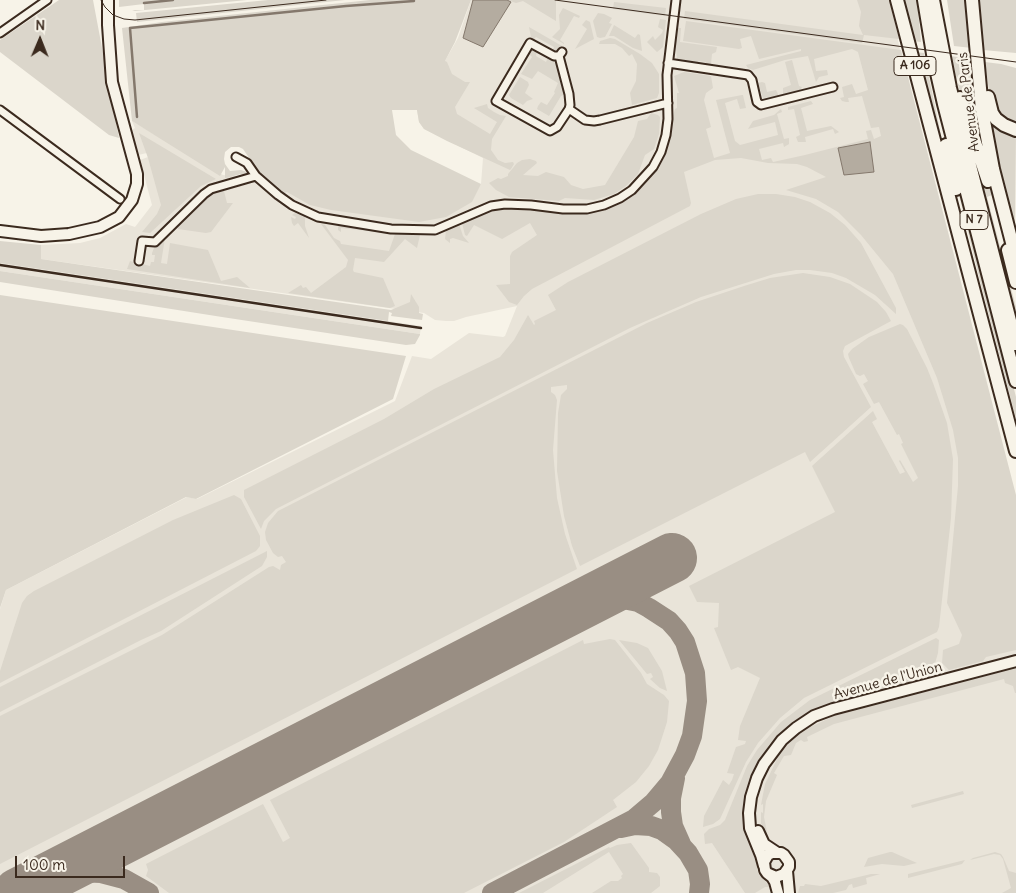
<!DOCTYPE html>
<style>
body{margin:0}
#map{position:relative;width:1016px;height:893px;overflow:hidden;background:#f7f3e8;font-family:Delius,sans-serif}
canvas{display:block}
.north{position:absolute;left:15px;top:15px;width:50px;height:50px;-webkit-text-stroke:4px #f7f3e8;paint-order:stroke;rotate:1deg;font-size:14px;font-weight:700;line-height:20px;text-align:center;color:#3b2a1e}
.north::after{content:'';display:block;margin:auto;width:18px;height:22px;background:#3b2a1e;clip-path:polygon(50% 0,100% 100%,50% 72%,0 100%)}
.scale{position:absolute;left:15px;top:856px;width:110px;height:22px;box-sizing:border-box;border:2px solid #3b2a1e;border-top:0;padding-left:6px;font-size:15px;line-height:18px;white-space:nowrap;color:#3b2a1e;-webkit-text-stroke:4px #f7f3e8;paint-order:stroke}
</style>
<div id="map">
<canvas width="1016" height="893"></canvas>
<div class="north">N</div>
<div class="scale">100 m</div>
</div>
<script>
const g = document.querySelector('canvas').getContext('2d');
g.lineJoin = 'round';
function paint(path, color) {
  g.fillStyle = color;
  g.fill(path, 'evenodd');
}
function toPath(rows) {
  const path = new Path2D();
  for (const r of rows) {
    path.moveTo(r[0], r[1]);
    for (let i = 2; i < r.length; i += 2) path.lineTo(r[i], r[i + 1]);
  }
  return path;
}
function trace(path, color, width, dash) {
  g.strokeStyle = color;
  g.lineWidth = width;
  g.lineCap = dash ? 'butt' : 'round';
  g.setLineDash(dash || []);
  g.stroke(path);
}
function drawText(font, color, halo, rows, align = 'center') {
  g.font = font + ' Delius,sans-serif';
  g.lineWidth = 5;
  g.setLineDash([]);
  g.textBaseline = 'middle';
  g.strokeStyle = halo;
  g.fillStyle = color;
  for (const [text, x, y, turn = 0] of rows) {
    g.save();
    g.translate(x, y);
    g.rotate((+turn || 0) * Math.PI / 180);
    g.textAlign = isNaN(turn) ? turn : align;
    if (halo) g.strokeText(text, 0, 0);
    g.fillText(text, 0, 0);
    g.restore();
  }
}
const built = toPath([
 [471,0,889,0,1016,574,1016,893,0,893,0,609,6,590,187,497,197,499,395,401,412,356,431,359,469,333,503,337,505,336,517,306,466,317,454,321,446,321,435,320,424,313,41,259,41,245,80,243,100,238,126,224,135,227,152,205,140,160,148,157,147,153,138,155,132,130,135,128,132,121,223,175,273,179,464,203,481,184,483,158,424,129,419,122,417,110,458,38],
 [0,263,421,326,420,334,0,271]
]);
const green = toPath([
 [59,0,93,0,119,138,109,135,0,52,0,40],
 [119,0,247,0,135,11,132,10,144,10,144,4,119,7],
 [268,0,345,0,137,22,136,13],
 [370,0,471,0,455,42,445,61,447,62,452,74,465,82,470,82,455,107,457,114,490,134,497,122,474,108,487,104,488,108,494,112,500,115,506,116,492,139,491,150,498,160,505,163,513,162,514,164,511,169,510,170,447,141,424,129,419,122,417,110,392,110,396,135,411,150,481,184,472,202,446,217,419,222,331,210,310,205,287,192,282,194,265,181,243,149,239,147,231,147,225,152,224,159,225,164,230,171,241,170,247,172,248,175,245,177,241,174,226,178,225,178,225,167,220,176,132,121,122,28,162,22],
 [507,0,556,0,556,21,523,1,516,3],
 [857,0,889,0,899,39,864,35,862,43,684,19,685,11,863,35,859,26,861,12],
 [903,0,917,0,921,42,913,41],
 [947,0,968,0,972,48,954,46],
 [979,0,1016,0,1016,53,983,50],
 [614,2,666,8,665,16,613,9],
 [563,8,580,16,579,18,574,16,560,40,564,43,564,44,552,37,560,29,559,15],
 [598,13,604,14,612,18,609,23,612,24,605,37,600,38,597,37,593,21],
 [660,19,666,20,663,47,657,52,647,42,653,36,655,40,662,33,663,30,658,27],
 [586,20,590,22,594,39,575,49,587,29,582,25],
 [686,21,901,50,1016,495,1016,650,986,657,983,661,949,670,942,663,943,650,959,644,962,635,947,603,958,486,958,458,953,430,937,378,893,274,861,235,838,212,816,199,786,190,826,177,807,167,797,164,768,163,741,158,715,160,684,172,691,203,690,206,532,289,524,296,517,305,509,302,496,285,510,284,510,256,512,252,537,235,530,223,502,239,474,225,467,236,465,235,462,223,489,211,515,207,568,213,590,212,604,209,637,192,659,165,671,131,672,119,675,109,677,108,677,93,679,93,674,76,684,72,711,76,713,88,706,93,704,100,711,127,706,129,714,158,730,153,716,100,742,95,743,95,746,108,740,109,737,99,725,103,735,141,740,145,778,135,775,122,748,129,753,121,774,115,781,109,782,112,777,114,784,139,789,138,789,144,784,147,783,143,759,149,762,160,771,158,773,162,805,155,868,139,866,131,871,130,874,139,881,136,879,127,871,128,862,96,848,98,849,102,846,102,842,101,840,98,844,97,842,87,852,84,856,94,868,90,858,52,852,49,814,59,816,71,827,70,828,75,819,77,816,82,808,56,785,60,753,70,748,68,746,65,801,51,801,49,759,59,751,36,740,39,742,48,739,49,683,41],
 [614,25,635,38,638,34,640,35,642,51,633,48,614,36,609,36],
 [529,27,562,46,560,50,557,52,552,52,554,47,536,37,534,39,531,37],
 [677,28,681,28,680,42,717,47,716,52,712,54,711,64,708,65,705,62,699,61,695,64,683,63,683,59,681,60,677,59,676,48,674,47],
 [610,38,615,39,640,54,652,63,659,74,659,93,657,98,632,105,630,93,636,81,637,64,632,54,629,56,622,48,615,44,599,44,600,41],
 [533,50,537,51,536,56,546,62,548,57,557,64,566,94,561,96,549,116,537,109,538,106,541,102,547,105,555,93,554,92,558,83,538,71,532,79,521,74,532,57,528,53],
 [916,52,924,53,942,140,943,157],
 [950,56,973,59,982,137,977,138,961,96],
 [792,60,799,86,802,87,800,90,783,95,783,88,791,85,785,62],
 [985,62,1001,64,1016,68,1016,128,996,114,989,91],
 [520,77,528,82,529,85,525,93,533,99,527,101,523,105,511,98,509,95],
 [762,82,765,83,767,92,776,90,779,96,763,98,758,83],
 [811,101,813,104,801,108,807,131,831,126,839,132,835,134,833,129,805,137,806,142,798,142,796,137,800,135,794,109,788,110,788,107],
 [988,108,1016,133,1015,224,1011,225,1005,199],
 [651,113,658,115,660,117,659,134,654,149,645,155,638,174,626,186,614,194,594,200,565,198,559,201,509,197,496,190,489,183,498,178,501,179,508,176,508,174,517,163,522,160,530,159,536,161,537,163,523,175,538,176,546,172,564,177,571,185,583,189,605,185,634,137,638,121,647,119],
 [139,133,216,179,201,186,150,233,142,232,157,214,161,205,148,158],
 [977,155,977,170,984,182,984,172,992,195,987,197,1016,307,1016,318,1011,300,1008,297,977,173],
 [958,175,982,278,992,302,1016,397,1016,419,980,281,958,191],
 [219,191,224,191,227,203,233,203,211,232,206,233,178,229,178,227,210,195],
 [758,194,776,194,795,197,810,202,830,213,845,225,861,243,896,308,896,314,875,295,846,278,832,273,810,270,796,270,774,274,701,297,630,328,276,509,264,521,261,529,244,497,244,490,384,419,434,389,500,357,514,340,528,315,534,325,535,324,534,321,556,310,548,295,568,282,701,214,736,199],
 [295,213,305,216,305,226,309,238,298,223,294,226,292,223,291,217,295,219,296,217,292,215],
 [321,224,325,225,334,238,340,241,341,244,389,251,395,234,341,228,341,232,338,230,338,227,339,225,420,235,417,248,405,239,384,262,355,258,353,270,354,272,383,278,395,306,390,308,288,293,301,285,303,288,306,287,311,293,346,267,348,260],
 [459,224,463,236,469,243,453,238,450,239,450,243,445,239,446,231],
 [165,238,161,263,167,264,170,243,208,250,221,281,237,277,250,288,127,269,130,261,150,266,151,262,154,262,155,255,152,255,152,253,154,248],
 [0,241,41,245,41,259,391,310,410,302,411,294,419,307,419,313,423,314,422,320,391,316,392,313,389,312,388,321,0,263],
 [0,271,420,334,420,335,415,344,406,345,222,317,0,282],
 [803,273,830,277,850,284,877,302,886,312,891,321,845,346,843,351,844,357,871,407,810,462,805,452,580,566,572,546,564,516,557,471,558,413,561,395,567,389,567,385,551,387,551,392,555,395,557,400,553,450,557,498,565,534,577,569,0,864,0,716,162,635,269,567,273,566,280,570,281,565,286,562,282,556,278,557,273,553,266,540,265,532,268,523,278,511,647,323,696,302,744,286,770,278],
 [0,295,406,356,393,399,196,499,186,497,6,590,0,608],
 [900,324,903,325,907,329,927,368,933,383,947,423,953,459,951,518,939,627,937,632,933,634,804,698,780,718,758,743,746,762,720,819,713,824,703,827,704,816,723,780,729,785,732,780,734,774,727,773,736,747,745,744,746,741,738,740,740,726,760,678,738,667,731,670,714,628,718,627,719,603,697,602,689,586,835,512,812,466,873,411,877,419,872,422,900,474,905,472,899,461,900,460,913,482,918,478,901,444,903,443,899,434,897,435,879,402,874,404,863,384,868,381,864,374,860,376,856,374,849,358,848,354,852,349,869,337],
 [234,495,241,499,260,536,260,546,256,551,0,683,0,671,22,603,27,596,34,591,173,520],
 [267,551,267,557,262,566,161,631,141,640,0,712,0,687],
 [936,638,939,640,938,653,933,670,930,676,868,693,866,692,818,707,792,722,769,745,756,767,748,785,743,810,745,832,756,856,758,873,768,884,772,893,769,887,765,887,755,893,745,893,712,843,705,844,704,834,709,829,720,825,725,820,747,766,757,750,781,722,810,700],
 [610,639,615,640,641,673,647,684,664,695,669,701,667,722,658,750,649,766,636,782,613,800,617,807,564,842,464,893,169,893,146,876,148,870,146,864,263,804,283,842,290,838,270,800,583,640,584,644],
 [619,640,637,643,648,648,662,671,667,691,660,688,650,679,653,677,651,673,647,674],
 [1016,668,1016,693,1015,693,1013,686,1005,683,1004,679,834,724,807,737,808,741,804,742,801,740,796,743,791,755,784,756,774,773,777,775,766,801,764,817,768,837,767,839,761,823,761,812,763,813,763,804,761,805,765,784,779,755,793,739,804,730,834,716],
 [963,791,964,794,912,808,911,805],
 [631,843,649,868,649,872,657,873,660,877,660,886,651,893,592,893,611,881,618,881,622,878,621,876,623,874,609,852,543,893,519,893,609,847,610,848,617,845],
 [890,852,892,852,917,863,904,866,882,864,864,867,868,858],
 [995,852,1001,854,1003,857,1009,871,1016,873,1016,893,1002,893,1011,888,1003,859,1000,855,994,854,970,860,973,858],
 [965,860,962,864,908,878,908,874],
 [871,874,880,874,866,878,867,884,853,888,852,884,849,885,846,890,833,893,798,893,800,886,804,886,805,884,821,886]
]);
const water = toPath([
 [473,0,507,0,511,2,483,47,463,38,473,0],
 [870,142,874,172,844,175,838,148,870,142]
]);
const stream = toPath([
 [144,3,173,0],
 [137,117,130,28,346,6,414,1]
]);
const taxiway = toPath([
 [675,778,671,798,671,812,673,826,681,844],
 [621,828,635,825,651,826,662,830,676,840,688,853,698,870,700,884,699,893],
 [41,881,57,876,77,872,101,873,124,879,149,893],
 [492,893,634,819,654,802,670,783,685,755,692,736,697,701,695,673,685,642,678,631,669,621,649,608,638,602,623,599,599,599,570,610]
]);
const runway = toPath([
 [18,893,672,558]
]);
const street = toPath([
 [0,33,47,0],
 [562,52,559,56,569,94,570,105,569,109,585,120,594,121,600,120,668,103],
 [559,56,554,56,530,43,496,101,550,131,557,127,569,109],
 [668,63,748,75,752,80,757,102,761,105,833,87],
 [0,110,120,199],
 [236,157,247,163,256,176,278,195,292,205,318,217,391,229,435,230,491,206,505,204,531,205,563,209,587,209,604,205,620,198,632,190,653,167,661,152,666,135,668,119,667,75,676,0],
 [139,261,142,241,155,242,204,194,211,189,256,176]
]);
const secondary = toPath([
 [0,231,41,236,69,234,100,227,119,217,132,200,137,184,137,174,112,82,108,25,108,0],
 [758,831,764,844,776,852],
 [764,866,761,855,750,828,749,813,751,797,757,778,764,764,782,740,796,728,814,716,833,709,1016,661],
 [787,871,789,893],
 [767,873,776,877,784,874,789,867,789,862,784,855,781,853,772,853,768,855,764,862,765,870,767,873,772,877,775,882,778,893]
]);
const highway = toPath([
 [897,0,1016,451],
 [924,0,934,60,944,104,1016,381],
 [933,0,950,88,1016,344],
 [972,0,982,110,993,169,1016,258],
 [988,97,992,113,996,119,1004,125,1016,130],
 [960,98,988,181],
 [946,145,956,189],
 [1008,250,1016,282]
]);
const tram = toPath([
 [101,0,105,7,113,15,124,19,135,20,326,0],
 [555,0,1016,62]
]);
const rail = toPath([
 [0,265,421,328]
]);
const shields = [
 [915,66,42],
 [974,220,28]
];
const shieldNames = [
 ["A 106",915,66],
 ["N 7",974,220]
];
const streetNames = [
 ["Avenue de Paris",969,102,-97],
 ["Avenue de l'Union",888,681,-15]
];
paint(built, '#e9e4d9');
paint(green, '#dbd6cb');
paint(water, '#b4aca0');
trace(water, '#84786c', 1);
trace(stream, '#84786c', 2.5);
trace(taxiway, '#998e83', 20);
trace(runway, '#998e83', 50);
trace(street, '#3b2a1e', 11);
trace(secondary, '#3b2a1e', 14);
trace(highway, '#3b2a1e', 16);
trace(street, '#f7f3e8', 7);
trace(secondary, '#f7f3e8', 10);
trace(highway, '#f7f3e8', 12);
trace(tram, '#3b2a1e', 1);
trace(rail, '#3b2a1e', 2.5);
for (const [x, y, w] of shields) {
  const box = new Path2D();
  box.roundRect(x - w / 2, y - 9.5, w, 19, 4);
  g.fillStyle = '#f7f3e8';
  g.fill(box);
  trace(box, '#3b2a1e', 1);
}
drawText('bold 12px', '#3b2a1e', null, shieldNames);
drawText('14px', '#3b2a1e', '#f7f3e8', streetNames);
</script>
